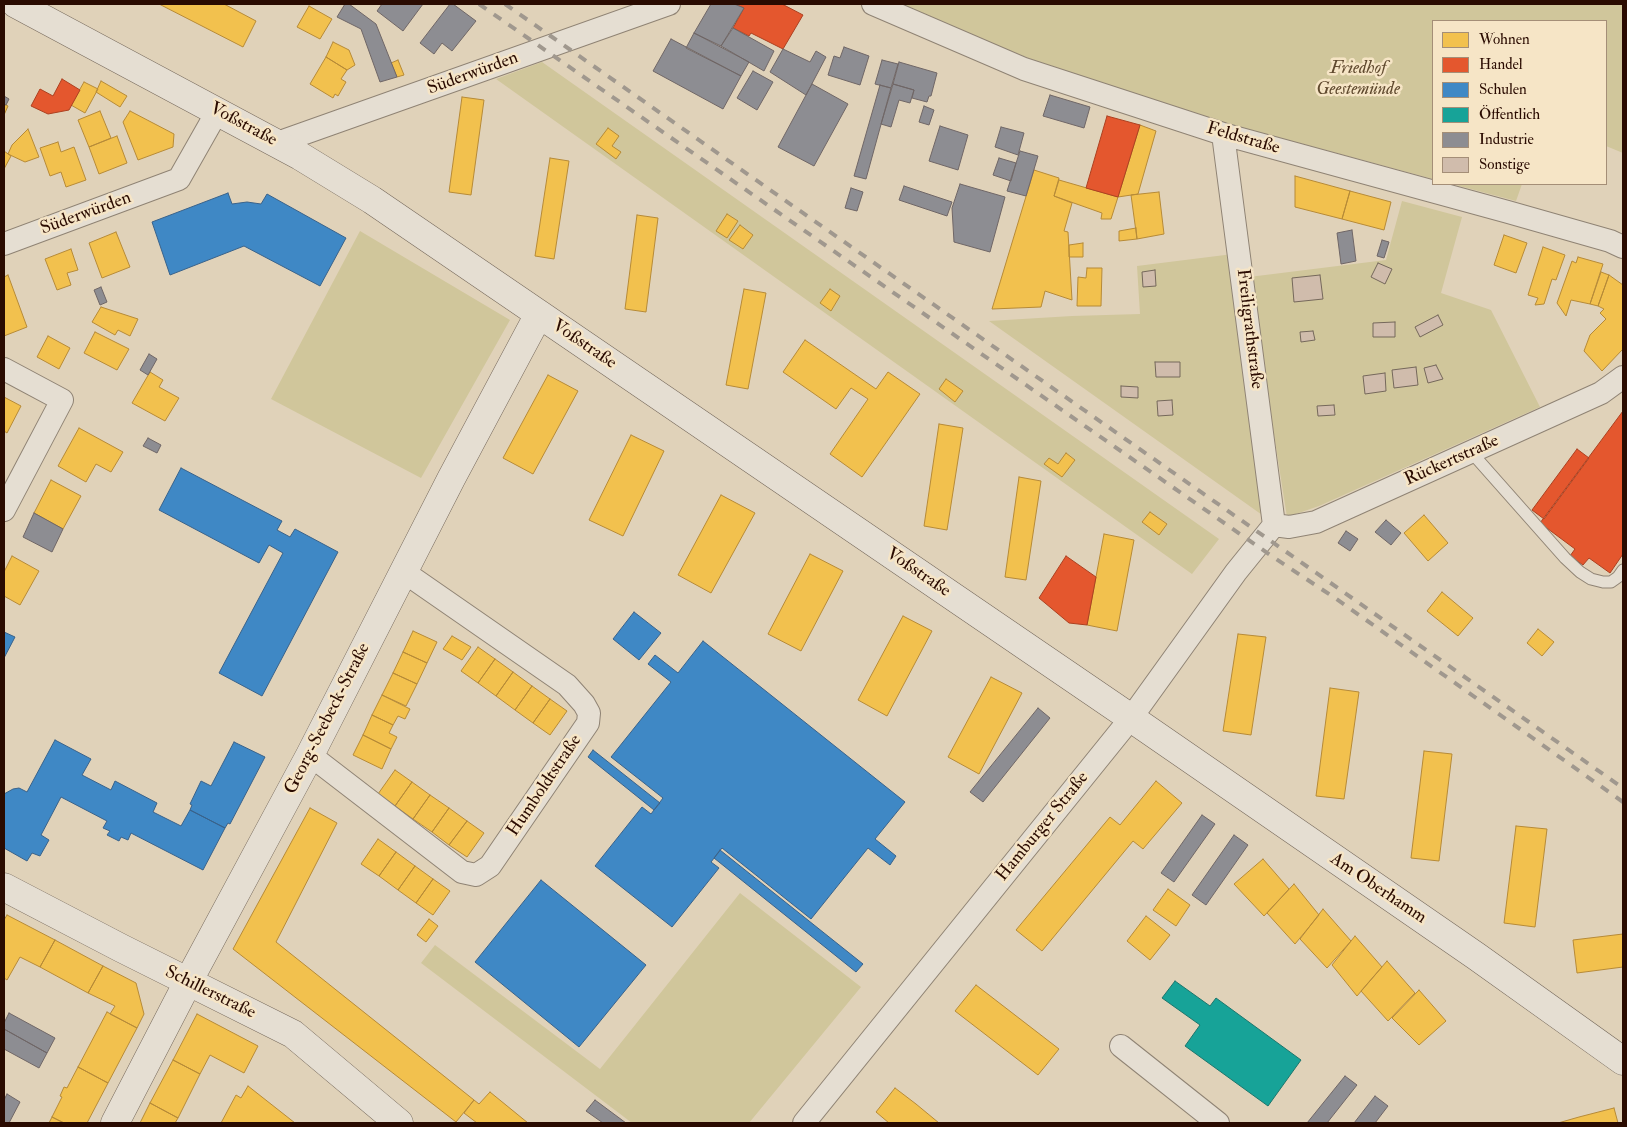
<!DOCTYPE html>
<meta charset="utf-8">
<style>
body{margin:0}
#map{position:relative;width:1627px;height:1127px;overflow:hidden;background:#e0d2b9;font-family:"IM FELL Double Pica",serif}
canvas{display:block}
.frame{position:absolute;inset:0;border:5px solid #2a0b01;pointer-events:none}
.legend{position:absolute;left:1432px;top:20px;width:175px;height:165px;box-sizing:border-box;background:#f6e5c6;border:1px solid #a48e77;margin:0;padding:6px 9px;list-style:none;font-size:15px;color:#2a0b01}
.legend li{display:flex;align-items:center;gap:10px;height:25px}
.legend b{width:25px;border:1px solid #a48e77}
</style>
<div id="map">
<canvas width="1627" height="1127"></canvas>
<div class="frame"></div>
<ul class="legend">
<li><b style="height:14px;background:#f2c14e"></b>Wohnen</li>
<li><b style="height:14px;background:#e4572e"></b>Handel</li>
<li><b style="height:14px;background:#3f88c5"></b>Schulen</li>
<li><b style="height:14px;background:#17a398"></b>Öffentlich</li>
<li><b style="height:14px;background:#8d8d92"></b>Industrie</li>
<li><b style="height:14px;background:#d0bcac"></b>Sonstige</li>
</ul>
</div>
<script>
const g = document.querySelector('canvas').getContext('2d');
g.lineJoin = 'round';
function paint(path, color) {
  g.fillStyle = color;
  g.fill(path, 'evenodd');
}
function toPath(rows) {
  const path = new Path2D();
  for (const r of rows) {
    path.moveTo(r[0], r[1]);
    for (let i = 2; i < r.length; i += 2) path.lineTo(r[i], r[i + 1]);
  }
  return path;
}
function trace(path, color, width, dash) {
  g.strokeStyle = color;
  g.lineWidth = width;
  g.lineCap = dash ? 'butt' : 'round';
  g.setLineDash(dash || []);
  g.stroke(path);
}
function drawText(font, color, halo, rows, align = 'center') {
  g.font = font + ' "IM FELL Double Pica",serif';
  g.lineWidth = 5;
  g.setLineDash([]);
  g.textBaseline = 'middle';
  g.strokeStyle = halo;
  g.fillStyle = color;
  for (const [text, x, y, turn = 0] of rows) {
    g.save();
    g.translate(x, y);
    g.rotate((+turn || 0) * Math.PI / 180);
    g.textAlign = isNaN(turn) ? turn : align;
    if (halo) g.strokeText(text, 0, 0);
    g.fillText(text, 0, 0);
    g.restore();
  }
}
const green = toPath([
 [890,4,1623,4,1623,153,1606,146,1606,21,1433,21,1433,179,1221,122,1031,59],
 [542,62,1219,539,1192,574,496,79],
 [1452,184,1522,184,1516,201],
 [1402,201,1462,217,1441,293,1491,310,1540,407,1319,506,1287,517,1249,277,1386,260],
 [360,231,510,320,421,478,271,399],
 [1233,254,1265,517,989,321,1072,316,1140,314,1137,266],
 [740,893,861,987,749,1123,632,1123,421,963,435,945,600,1069]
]);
const homes = toPath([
 [159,4,224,4,256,21,243,47,159,4],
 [309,6,332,19,320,39,297,27,309,6],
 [333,42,349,50,355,65,347,70,326,57,333,42],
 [326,57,347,70,341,79,346,82,338,96,335,94,333,98,310,84,326,57],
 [398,60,404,75,397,77,391,63,398,60],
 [101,81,127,96,120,107,96,92,101,81],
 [84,82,98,89,85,113,71,105,84,82],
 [462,97,484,100,471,195,449,192,462,97],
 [4,104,8,106,4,115,4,104],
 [100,111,111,138,89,147,78,120,100,111],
 [130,111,174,134,173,147,138,160,123,122,130,111],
 [1140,125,1156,131,1138,194,1118,197,1140,125],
 [608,128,619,136,612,146,621,152,616,159,596,144,608,128],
 [28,129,39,157,25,162,8,154,12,145,28,129],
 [117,136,127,163,99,174,89,147,117,136],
 [58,142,61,152,74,147,86,180,66,187,61,172,50,176,40,148,58,142],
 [4,151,11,156,4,169,4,151],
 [550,158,569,161,554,259,535,256,550,158],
 [1034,170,1059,178,1054,196,1072,203,1064,231,1068,232,1072,300,1045,291,1041,307,992,309,1034,170],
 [1295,176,1350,191,1342,219,1295,207,1295,176],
 [1059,180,1118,197,1111,219,1101,219,1102,213,1054,196,1059,180],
 [1350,191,1391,202,1384,230,1342,219,1350,191],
 [1159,192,1164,234,1137,239,1131,195,1159,192],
 [727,214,738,221,727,238,716,231,727,214],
 [637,215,658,218,646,312,625,309,637,215],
 [740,225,753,235,743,249,729,240,740,225],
 [1136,228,1137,239,1119,241,1119,231,1136,228],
 [116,232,130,267,102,278,89,243,116,232],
 [1504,235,1527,243,1516,273,1494,265,1504,235],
 [1083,243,1083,257,1069,257,1069,245,1083,243],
 [1543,247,1565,255,1556,280,1552,279,1544,304,1535,305,1538,298,1528,295,1543,247],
 [71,249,78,270,67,273,71,285,57,290,45,259,71,249],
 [1578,257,1603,264,1590,304,1571,300,1566,316,1557,303,1572,261,1576,263,1578,257],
 [1087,268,1102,268,1101,306,1077,306,1078,277,1086,278,1087,268],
 [1601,272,1609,275,1598,306,1590,304,1601,272],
 [8,275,27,327,4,336,4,277,8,275],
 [1609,275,1623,285,1623,349,1602,371,1584,351,1590,335,1606,319,1600,313,1604,309,1598,306,1609,275],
 [744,289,766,293,748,389,726,385,744,289],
 [830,289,840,296,831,311,820,303,830,289],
 [101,307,138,319,130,336,118,330,115,335,92,322,101,307],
 [95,332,129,349,117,370,84,353,95,332],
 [48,336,70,348,59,369,37,357,48,336],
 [805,340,876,389,888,372,920,394,862,477,830,454,868,399,851,388,836,409,783,372,805,340],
 [150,372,163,380,159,387,179,398,165,421,132,403,150,372],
 [548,375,578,391,533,474,503,458,548,375],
 [946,379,963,391,955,402,939,389,946,379],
 [4,397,21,406,7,433,4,431,4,397],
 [939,424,963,428,947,530,924,526,939,424],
 [79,428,123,452,111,472,96,464,86,482,58,466,79,428],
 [631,435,664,451,623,536,589,520,631,435],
 [1066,453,1075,460,1062,477,1044,464,1049,458,1058,464,1066,453],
 [1019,477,1041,481,1026,580,1005,577,1019,477],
 [51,480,81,496,63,529,34,513,51,480],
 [721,495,755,513,711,593,678,575,721,495],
 [1150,512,1167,524,1159,535,1142,522,1150,512],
 [1424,515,1448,543,1428,561,1404,533,1424,515],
 [1104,534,1134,540,1117,631,1087,625,1104,534],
 [810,554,843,571,801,651,768,634,810,554],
 [12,556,39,571,20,605,4,596,4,572,12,556],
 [1442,592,1473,618,1458,636,1427,611,1442,592],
 [903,616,932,631,887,716,858,700,903,616],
 [1538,629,1554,642,1542,656,1527,643,1538,629],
 [413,631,437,642,427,663,403,652,413,631],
 [1238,634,1266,637,1251,735,1223,731,1238,634],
 [452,636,471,647,462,660,443,649,452,636],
 [478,647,495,659,478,683,461,671,478,647],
 [403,652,427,663,417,684,393,673,403,652],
 [495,659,513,672,496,696,478,683,495,659],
 [513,672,532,686,515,710,496,696,513,672],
 [393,673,417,684,406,706,382,695,393,673],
 [991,677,1022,693,979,774,948,757,991,677],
 [532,686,550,699,533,723,515,710,532,686],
 [1330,688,1359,692,1344,799,1316,796,1330,688],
 [382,695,410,709,405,719,398,716,393,725,372,715,382,695],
 [550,699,567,711,550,735,533,723,550,699],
 [372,715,393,725,389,733,397,737,391,749,363,735,372,715],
 [363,735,391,749,382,769,353,755,363,735],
 [1424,751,1452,754,1439,861,1411,858,1424,751],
 [395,770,412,782,395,806,378,794,395,770],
 [1156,781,1182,803,1143,849,1133,841,1042,951,1016,930,1110,817,1120,825,1156,781],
 [412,782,430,795,413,819,395,806,412,782],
 [430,795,449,808,432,832,413,819,430,795],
 [310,808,337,823,276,942,474,1100,456,1122,233,949,310,808],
 [449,808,467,821,449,845,432,832,449,808],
 [467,821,484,833,467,857,449,845,467,821],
 [1516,826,1547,829,1535,927,1504,923,1516,826],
 [378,839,396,852,379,876,361,864,378,839],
 [396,852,415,866,398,890,379,876,396,852],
 [1263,859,1289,889,1264,916,1234,884,1263,859],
 [415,866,433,879,416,903,398,890,415,866],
 [433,879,450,891,433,915,416,903,433,879],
 [1294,884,1319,915,1295,944,1267,913,1294,884],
 [1168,889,1190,905,1176,926,1153,910,1168,889],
 [1323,909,1351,941,1327,968,1300,939,1323,909],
 [7,915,55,940,40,967,20,957,7,980,4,978,4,920,7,915],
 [1146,916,1170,935,1150,960,1127,941,1146,916],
 [429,919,438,926,426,942,417,935,429,919],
 [1623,934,1623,967,1577,973,1573,940,1623,934],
 [1355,936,1382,967,1357,996,1332,965,1355,936],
 [55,940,103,966,88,993,40,967,55,940],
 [1387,961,1415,993,1388,1021,1361,991,1387,961],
 [103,966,136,983,144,1014,137,1028,110,1014,115,1006,88,993,103,966],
 [976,985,1059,1049,1038,1075,955,1011,976,985],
 [1419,990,1446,1021,1419,1045,1392,1018,1419,990],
 [107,1012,137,1028,108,1083,78,1067,107,1012],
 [197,1014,258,1046,244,1073,210,1055,200,1074,173,1060,197,1014],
 [173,1060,200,1074,178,1118,150,1103,173,1060],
 [78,1067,108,1083,87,1123,64,1123,52,1117,62,1097,60,1096,64,1087,67,1088,78,1067],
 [248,1086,295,1123,221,1123,236,1095,241,1098,248,1086],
 [895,1088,916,1104,939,1123,889,1123,876,1112,895,1088],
 [490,1092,528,1123,477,1123,464,1113,474,1100,479,1104,490,1092],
 [150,1103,178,1118,175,1123,140,1123,150,1103],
 [1614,1108,1618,1123,1558,1123,1579,1117,1614,1108],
 [52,1117,64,1123,49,1123,52,1117]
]);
const shops = toPath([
 [734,4,782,4,803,15,783,49,751,33,749,36,733,28,744,8,734,4],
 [62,79,80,90,69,110,48,114,31,106,40,89,53,96,62,79],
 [1107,116,1140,125,1118,197,1086,188,1107,116],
 [1623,411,1623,554,1610,573,1589,558,1583,565,1570,556,1575,549,1540,523,1623,411],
 [1577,449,1589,458,1544,519,1532,510,1577,449],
 [1066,556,1096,577,1087,625,1069,623,1039,598,1066,556]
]);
const schools = toPath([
 [228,193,232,204,247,202,261,204,267,194,346,238,320,286,244,246,170,275,152,222,228,193],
 [181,468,282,521,277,530,290,537,295,529,338,552,262,696,219,673,283,553,269,545,259,563,159,510,181,468],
 [634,612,661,633,639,660,613,639,634,612],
 [4,632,15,637,4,658,4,632],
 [703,641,905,802,875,839,896,856,890,865,868,848,811,919,722,848,711,862,719,868,672,927,595,866,642,807,651,814,663,798,611,757,671,682,648,664,655,655,678,673,703,641],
 [55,740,91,759,82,775,111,790,115,781,157,803,153,812,181,826,190,810,225,828,203,870,131,833,128,840,121,837,119,841,107,835,110,831,103,828,107,821,61,797,41,835,49,840,40,856,32,853,27,861,4,848,4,794,13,789,19,788,27,792,55,740],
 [234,742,265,757,230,824,228,823,225,828,190,810,192,805,190,804,201,781,211,786,234,742],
 [593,750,660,803,654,810,588,757,593,750],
 [720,850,863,964,856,972,714,858,720,850],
 [541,880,646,965,579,1047,475,962,541,880]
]);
const public = toPath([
 [1175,981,1210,1006,1216,998,1301,1060,1268,1106,1185,1046,1200,1025,1162,998,1175,981]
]);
const industry = toPath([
 [345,4,349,4,376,24,397,77,380,82,361,29,337,17,345,4],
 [382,4,423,4,403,31,377,11,382,4],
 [450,4,453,4,476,21,452,51,442,43,434,54,420,43,450,4],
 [711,4,734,4,744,8,721,46,694,33,711,4],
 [733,28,774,51,764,71,721,46,733,28],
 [694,33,749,62,741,76,686,48,694,33],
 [671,39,741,76,723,109,653,71,671,39],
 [844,47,869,56,860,85,828,75,834,56,840,58,844,47],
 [783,49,810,62,816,51,826,57,806,95,770,72,783,49],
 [882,60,898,64,891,88,875,84,882,60],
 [899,62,937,73,931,96,929,96,927,102,912,98,914,90,893,84,899,62],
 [753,71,773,82,757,110,737,98,753,71],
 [812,84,848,104,814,166,778,147,812,84],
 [893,84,914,90,910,103,899,100,891,127,881,124,893,84],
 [880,85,891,88,866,179,854,176,880,85],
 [1050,95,1090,107,1084,128,1043,116,1050,95],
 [4,96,9,99,6,105,4,104,4,96],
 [924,106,934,110,929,125,919,122,924,106],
 [940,126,968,135,958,170,929,161,940,126],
 [1001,127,1024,133,1018,155,995,147,1001,127],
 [1020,151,1038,156,1026,196,1007,191,1020,151],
 [999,158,1016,163,1011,181,993,175,999,158],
 [960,184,1005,197,990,252,954,242,952,208,960,184],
 [904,186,952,202,947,216,899,200,904,186],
 [851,188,863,192,857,211,845,208,851,188],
 [1352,230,1356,261,1341,264,1337,233,1352,230],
 [1382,240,1389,242,1384,258,1377,256,1382,240],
 [101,287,107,302,100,305,94,290,101,287],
 [149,354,157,359,148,375,140,370,149,354],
 [148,438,161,445,157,453,143,446,148,438],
 [34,513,63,529,52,552,23,537,34,513],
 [1386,520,1401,533,1391,545,1375,532,1386,520],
 [1346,531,1358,539,1350,551,1338,543,1346,531],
 [1038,708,1050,718,983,802,970,792,1038,708],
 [1202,815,1215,824,1174,882,1161,873,1202,815],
 [1234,835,1248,845,1206,905,1192,895,1234,835],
 [9,1013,55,1038,47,1053,4,1029,4,1023,9,1013],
 [4,1029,47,1053,39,1068,4,1049,4,1029],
 [1345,1076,1357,1085,1327,1123,1307,1123,1345,1076],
 [7,1094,20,1102,9,1123,4,1123,4,1100,7,1094],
 [1375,1096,1388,1106,1375,1123,1354,1123,1375,1096],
 [595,1100,626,1123,603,1123,586,1111,595,1100]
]);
const building = toPath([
 [1378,263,1392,269,1385,284,1371,277,1378,263],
 [1155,270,1156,286,1143,287,1142,272,1155,270],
 [1320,275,1323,299,1294,302,1292,278,1320,275],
 [1438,315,1443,325,1420,337,1415,327,1438,315],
 [1395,322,1395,337,1373,337,1373,323,1395,322],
 [1313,331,1315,340,1301,342,1300,332,1313,331],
 [1155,362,1180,362,1180,377,1156,377,1155,362],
 [1436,365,1443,379,1428,383,1424,368,1436,365],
 [1416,367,1418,385,1394,388,1392,370,1416,367],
 [1385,373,1386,391,1365,394,1363,376,1385,373],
 [1121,386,1138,387,1138,398,1121,397,1121,386],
 [1172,400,1173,415,1158,416,1157,401,1172,400],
 [1334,405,1335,415,1318,416,1317,406,1334,405]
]);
const lane = toPath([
 [1472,453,1565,558,1580,572,1591,579,1603,582,1611,582,1618,577,1623,570]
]);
const street = toPath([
 [873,4,1024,69,1223,134,1508,212,1610,241,1623,247],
 [1223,134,1274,525],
 [277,143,669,4],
 [4,244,179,179,217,112],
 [4,369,62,400,4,510],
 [1274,525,1289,527,1316,522,1601,393,1623,377],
 [310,755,462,872,476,875,490,866,588,723,589,713,584,704,567,685,404,572],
 [1121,1046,1218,1123],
 [804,1123,1131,718,1236,572,1274,525]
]);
const secondary = toPath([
 [16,4,300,156,372,200,1131,718,1476,956,1623,1061],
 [4,887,121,948,293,1034,399,1123],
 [115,1123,188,982,310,755,451,479,539,314]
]);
const rail = toPath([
 [479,4,1273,557,1335,598,1623,802],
 [505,4,1623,788]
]);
const parkNames = [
 ["Friedhof",1358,69],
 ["Geestemünde",1358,90]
];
const streetNames = [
 ["Süderwürden",473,74,-20],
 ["Voßstraße",243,125,28],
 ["Feldstraße",1243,139,16],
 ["Süderwürden",86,214,-20],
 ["Freiligrathstraße",1249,329,83],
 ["Voßstraße",584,345,34],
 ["Rückertstraße",1452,461,-24],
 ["Voßstraße",918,573,34],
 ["Georg-Seebeck-Straße",328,719,-63],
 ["Humboldtstraße",545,786,-56],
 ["Hamburger Straße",1043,827,-51],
 ["Am Oberhamm",1378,889,34],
 ["Schillerstraße",210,993,26]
];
paint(green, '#d0c69b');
paint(homes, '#f2c14e');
trace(homes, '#b68a37', 1);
paint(shops, '#e4572e');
trace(shops, '#ac4020', 1);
paint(schools, '#3f88c5');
trace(schools, '#39628a', 1);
paint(public, '#17a398');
trace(public, '#1d756b', 1);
paint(industry, '#8d8d92');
trace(industry, '#6f6666', 1);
paint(building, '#d0bcac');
trace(building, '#75685b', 1);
trace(lane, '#8f8374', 13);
trace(street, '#8f8374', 24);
trace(secondary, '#75685b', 29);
trace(lane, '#e5ded2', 11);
trace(street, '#e5ded2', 22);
trace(secondary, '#e5ded2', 28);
trace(rail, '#a0988e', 4, [9, 9]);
drawText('italic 18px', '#5f492e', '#f6e5c6', parkNames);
drawText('18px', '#2a0b01', '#f6e5c6', streetNames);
</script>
